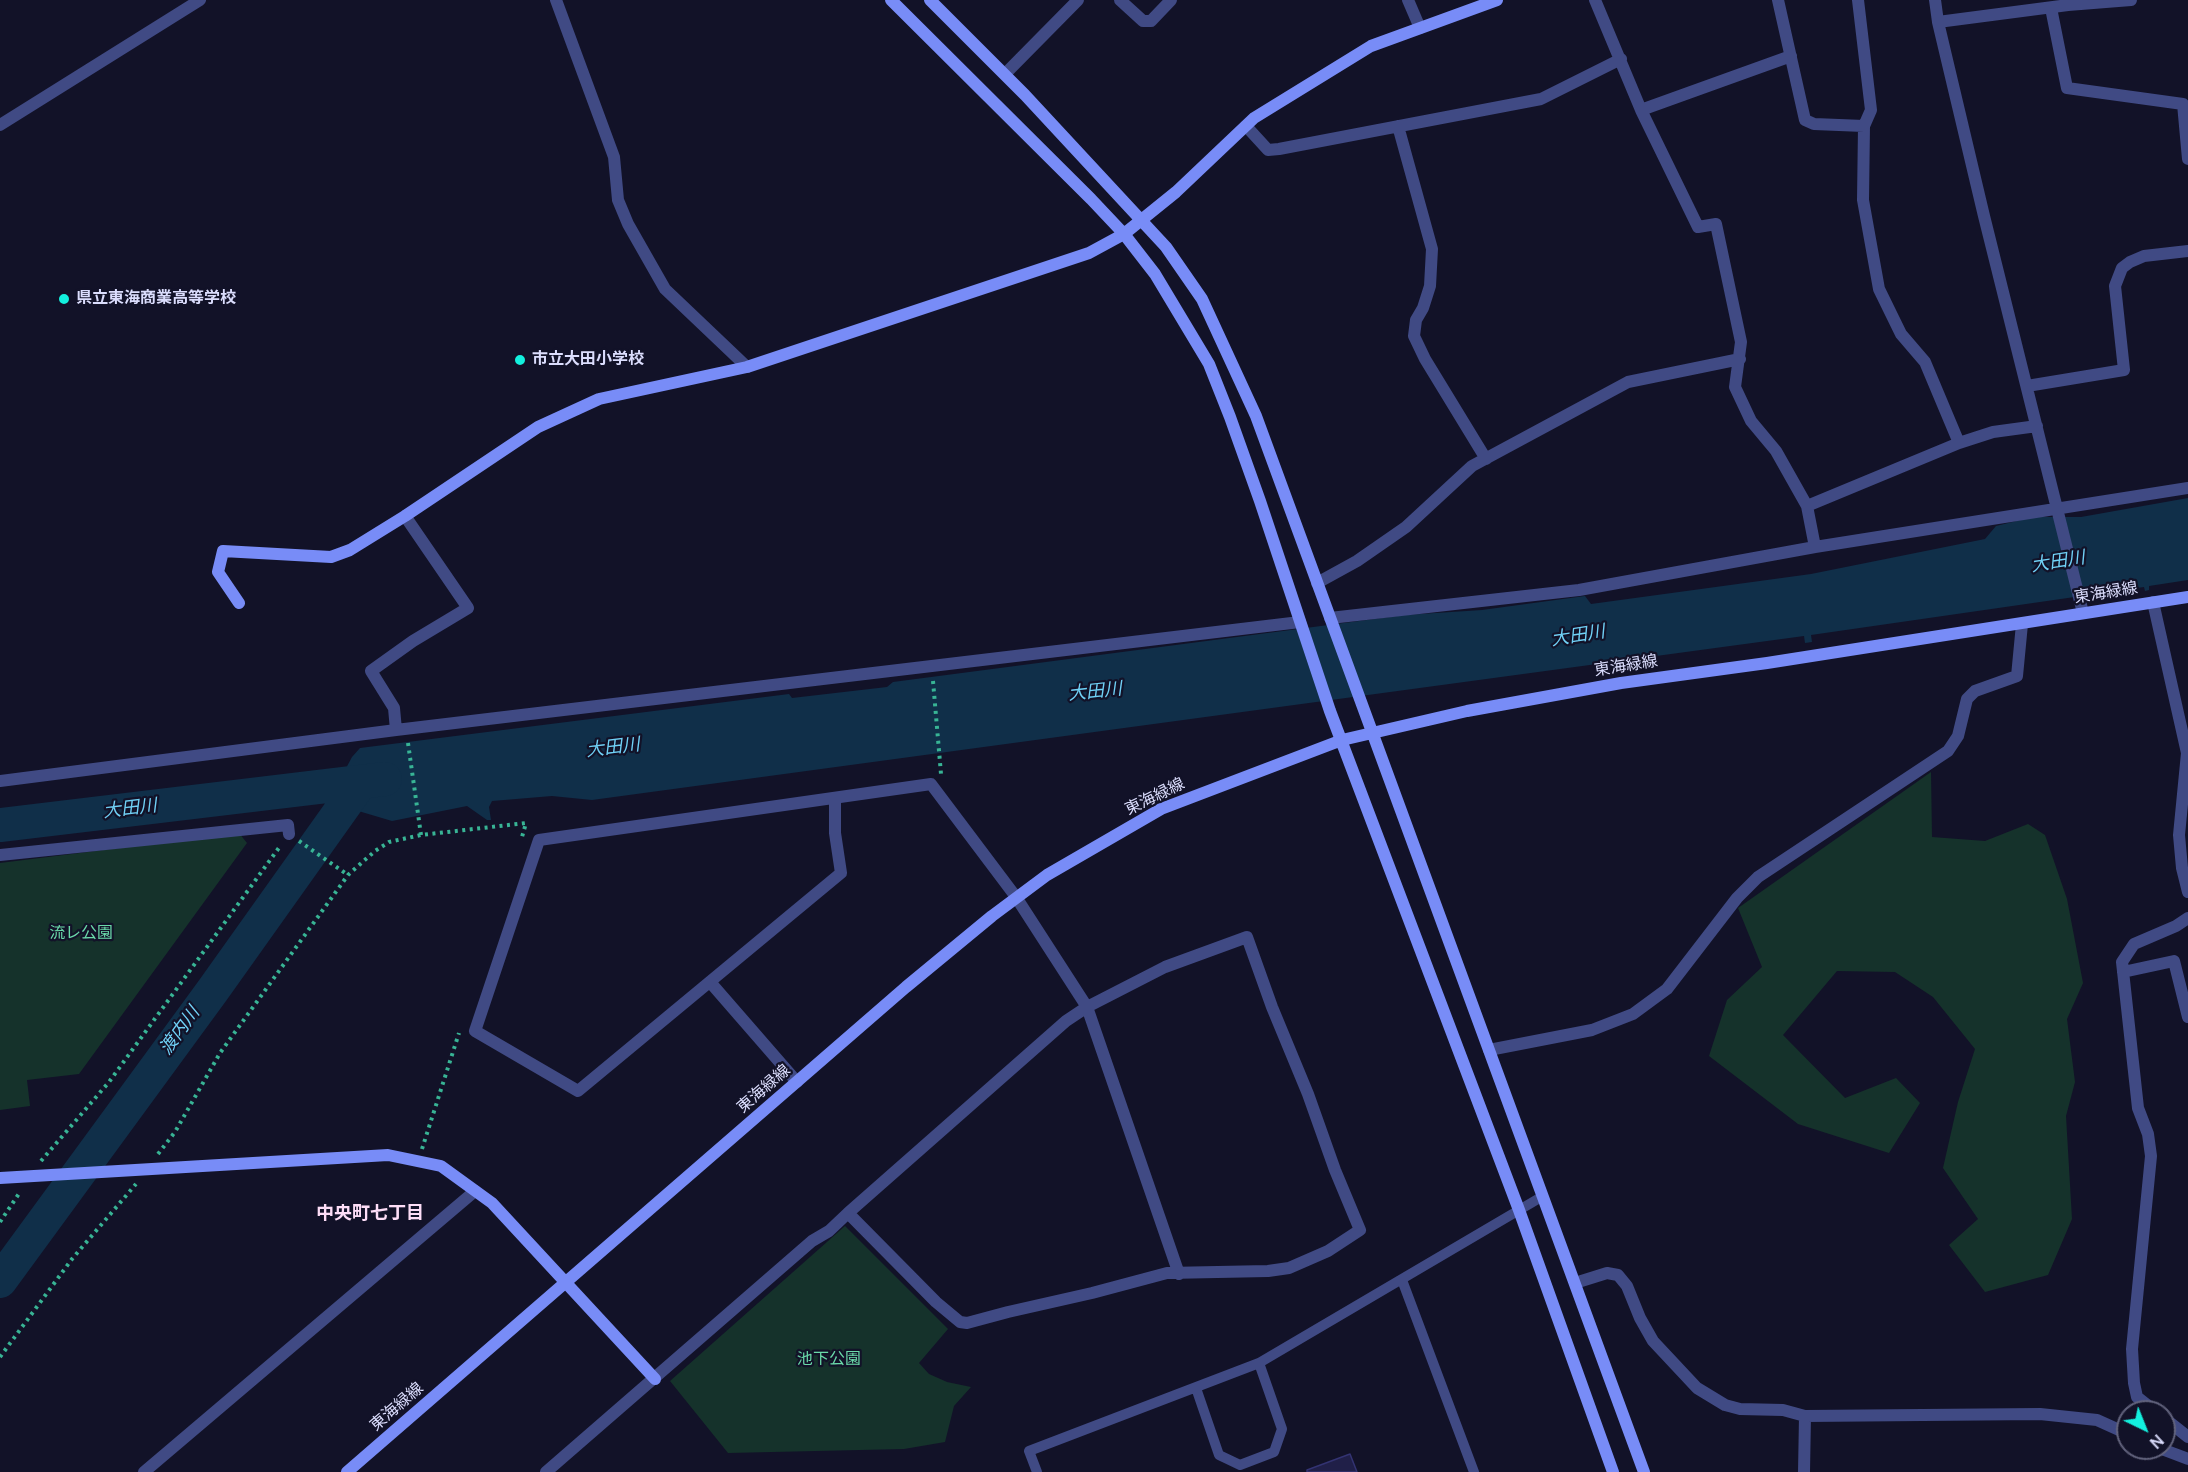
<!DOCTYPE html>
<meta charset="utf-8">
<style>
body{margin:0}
#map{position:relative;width:2188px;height:1472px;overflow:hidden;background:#121228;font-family:Manrope,sans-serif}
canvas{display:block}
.north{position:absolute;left:2116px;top:1400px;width:60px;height:60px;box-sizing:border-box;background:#121228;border:2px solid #62637d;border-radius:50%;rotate:137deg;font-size:16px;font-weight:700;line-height:24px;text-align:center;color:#dbddfd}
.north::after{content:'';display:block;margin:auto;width:21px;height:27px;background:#13f0de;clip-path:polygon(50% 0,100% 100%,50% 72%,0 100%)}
</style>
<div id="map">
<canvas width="2188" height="1472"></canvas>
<div class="north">N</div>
</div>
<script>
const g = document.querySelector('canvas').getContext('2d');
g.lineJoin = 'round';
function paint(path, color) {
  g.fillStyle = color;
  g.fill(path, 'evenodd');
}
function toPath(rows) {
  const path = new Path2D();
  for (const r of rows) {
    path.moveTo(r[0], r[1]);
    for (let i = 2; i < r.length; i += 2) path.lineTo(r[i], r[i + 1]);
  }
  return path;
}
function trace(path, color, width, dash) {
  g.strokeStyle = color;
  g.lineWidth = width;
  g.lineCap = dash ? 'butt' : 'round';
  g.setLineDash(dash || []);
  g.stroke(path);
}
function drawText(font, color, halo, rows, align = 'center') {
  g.font = font + ' Manrope,"Noto Sans JP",sans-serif';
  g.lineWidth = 4.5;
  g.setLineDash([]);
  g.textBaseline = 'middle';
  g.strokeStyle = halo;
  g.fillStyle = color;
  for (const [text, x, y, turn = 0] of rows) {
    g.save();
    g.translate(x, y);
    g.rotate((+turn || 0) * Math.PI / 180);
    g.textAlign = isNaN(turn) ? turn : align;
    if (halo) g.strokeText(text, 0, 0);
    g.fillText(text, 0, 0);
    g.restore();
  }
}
const green = toPath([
 [1931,772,1932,837,1985,841,2028,824,2045,835,2067,899,2083,983,2067,1019,2075,1082,2066,1116,2072,1219,2048,1275,1985,1292,1949,1245,1978,1219,1943,1168,1958,1102,1975,1049,1933,997,1895,972,1837,971,1783,1035,1845,1098,1896,1078,1920,1103,1889,1153,1798,1124,1709,1056,1727,1000,1762,967,1738,908],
 [239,833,247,843,79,1074,27,1080,30,1106,0,1110,0,863],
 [845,1226,948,1329,919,1363,929,1374,947,1382,971,1387,954,1406,945,1442,904,1449,728,1453,670,1381]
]);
const water = toPath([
 [2188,498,2188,580,2149,586,2149,590,2145,591,2144,587,1811,635,1812,642,1805,643,1804,636,592,800,552,796,492,801,489,807,491,820,487,820,467,806,392,821,328,802,352,757,360,748,789,694,792,698,887,687,893,682,1405,615,1482,610,1585,596,1591,604,1811,574,1985,539,1996,526,2033,517,2081,517]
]);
const river = toPath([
 [0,825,385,779],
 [0,1281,213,990,361,782]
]);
const building = toPath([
 [1350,1454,1357,1472,1307,1472,1307,1470,1350,1454]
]);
const path = toPath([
 [933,681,941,774],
 [408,743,421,835],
 [299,841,348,875],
 [422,1149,459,1033],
 [158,1154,175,1132,220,1053,348,875,375,851,389,842,421,835,526,823,522,837],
 [41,1161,109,1082,281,845],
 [0,1222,20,1192],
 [0,1357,72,1259,136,1184]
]);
const lane = toPath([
 [1402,1280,1474,1472],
 [1196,1388,1219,1455,1240,1465,1274,1452,1282,1429,1259,1363],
 [1037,1472,1029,1451,1259,1363,1543,1196]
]);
const street = toPath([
 [556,0,614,157,618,200,628,224,665,289,747,367],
 [1120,0,1143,21,1151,21,1171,0],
 [1408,0,1420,28],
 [1595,0,1641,110,1698,227,1716,224,1741,342,1735,387,1751,421,1776,451,1807,506,1815,547],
 [1778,0,1805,120,1814,124,1864,126],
 [1858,0,1871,110,1864,126,1863,200,1879,289,1901,334,1925,362,1959,443],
 [1935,0,1938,22,1984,216,2083,613],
 [2051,8,2067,88,2183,104,2188,159],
 [1938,22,2068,5,2131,0],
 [1005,74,1078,0],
 [1641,110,1791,56],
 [0,125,200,0],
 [1246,126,1268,150,1279,149,1541,99,1621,59],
 [1398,126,1432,249,1430,286,1423,308,1416,320,1414,336,1425,359,1486,459],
 [2027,386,2124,370,2115,286,2122,268,2130,262,2144,256,2188,251],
 [1807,506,1959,443,1993,432,2037,426],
 [1317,583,1357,561,1406,527,1472,466,1628,382,1740,359],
 [2153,602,2187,753,2179,835,2182,868,2188,892],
 [1330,618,1579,590,1815,547,2188,488],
 [396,730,394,708,371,671,413,641,468,608,405,516],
 [0,781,396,730,1300,622],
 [835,799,835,833,841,873,578,1091,475,1031,539,840,931,784,1016,897,1087,1007,1179,1274],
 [0,855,288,825,289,834],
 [2123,972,2174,961,2188,1017],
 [710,982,797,1082],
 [1489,1050,1592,1030,1633,1014,1667,989,1737,898,1758,877,1948,751,1958,736,1967,699,1975,691,2017,676,2022,624],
 [1575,1283,1607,1273,1618,1275,1627,1286,1640,1318,1653,1341,1697,1388,1725,1405,1740,1409,1783,1410,1805,1416,2040,1414,2097,1420,2128,1434],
 [2156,1412,2137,1397,2134,1383,2132,1349,2151,1156,2148,1134,2138,1108,2122,962,2134,944,2176,926,2188,918],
 [2164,1418,2188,1437],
 [2159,1448,2188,1459],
 [144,1472,475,1191],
 [546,1472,812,1241,829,1231,848,1213,1066,1021,1087,1007,1165,967,1247,937,1272,1007,1308,1094,1335,1170,1360,1230,1328,1251,1289,1268,1268,1271,1167,1273,1092,1293,1008,1312,967,1323,960,1322,936,1302,848,1213],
 [1804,1472,1805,1416]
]);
const secondary = toPath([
 [891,0,1091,199,1124,234,1155,274,1209,364,1230,417,1260,501,1330,711,1519,1210,1613,1472],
 [930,0,1025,95,1166,247,1202,299,1256,416,1644,1472],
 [239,603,218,572,223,551,331,557,350,550,405,516,538,427,599,399,747,367,1089,253,1124,234,1176,192,1254,118,1371,46,1497,0],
 [0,1178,388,1155,441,1166,492,1203,655,1379],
 [347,1472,906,987,992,916,1047,875,1161,809,1342,740,1467,711,1621,683,1767,663,2188,597]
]);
const markers = [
 [64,299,6,"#13f0de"],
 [520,360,6,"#13f0de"]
];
const poiNames = [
 ["県立東海商業高等学校",76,299],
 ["市立大田小学校",532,360]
];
const streetNames = [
 ["東海緑線",2106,593,-9],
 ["東海緑線",1626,666,-9],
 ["東海緑線",1155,797,-26],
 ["東海緑線",764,1089,-41],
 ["東海緑線",397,1407,-41]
];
const parkNames = [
 ["流レ公園",81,934],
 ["池下公園",829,1360]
];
const waterNames = [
 ["大田川",2058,562,-9],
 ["大田川",1578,636,-9],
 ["大田川",1095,692,-6],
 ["大田川",613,748,-7],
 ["大田川",130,809,-7],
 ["渡内川",180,1031,-54]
];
const neighbourhoodNames = [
 ["中央町七丁目",370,1214]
];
paint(green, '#15322b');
paint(water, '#102f49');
trace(river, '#102f49', 34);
paint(building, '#201f48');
trace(building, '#333372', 1.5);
trace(path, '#38b495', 4, [3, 4.5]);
trace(lane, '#404a84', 10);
trace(street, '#404a84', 12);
trace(secondary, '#788cf7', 12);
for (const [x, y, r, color] of markers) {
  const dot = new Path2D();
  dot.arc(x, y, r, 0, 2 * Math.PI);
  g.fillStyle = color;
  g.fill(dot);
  trace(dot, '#121228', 2);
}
drawText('bold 16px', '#dbddfd', '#121228', poiNames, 'left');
drawText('16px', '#dbddfd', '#121228', streetNames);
drawText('16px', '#6ad9a9', '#121228', parkNames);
drawText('italic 18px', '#70d1f6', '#121228', waterNames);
drawText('bold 18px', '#fdddf7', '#121228', neighbourhoodNames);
</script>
